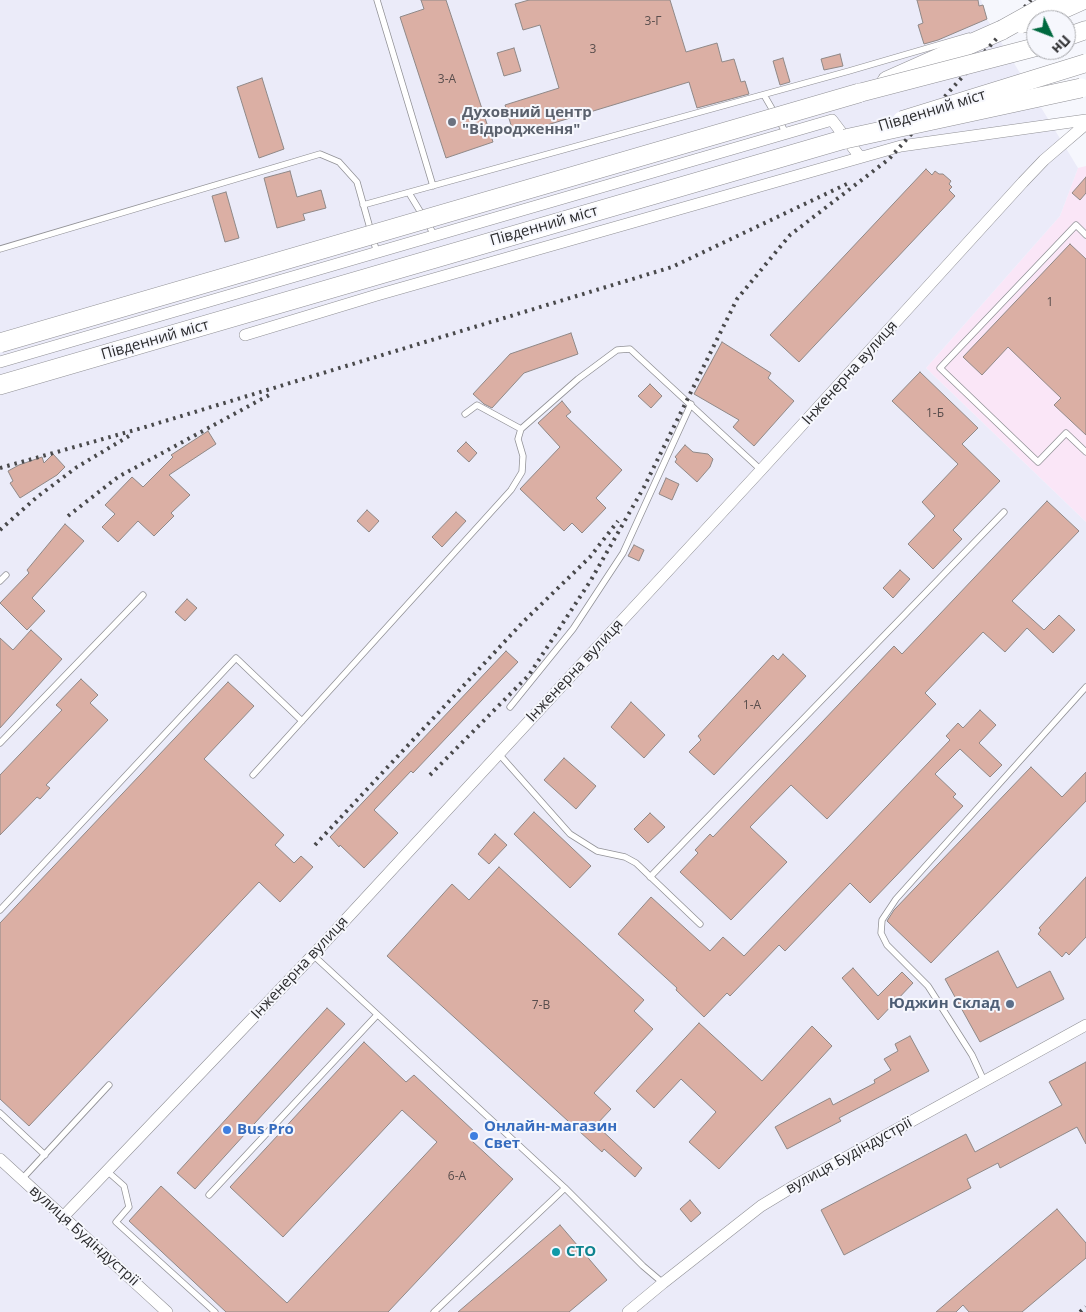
<!DOCTYPE html>
<meta charset="utf-8">
<style>
body{margin:0}
#map{position:relative;width:1086px;height:1312px;overflow:hidden;background:#f6f7fd;font-family:"Open Sans",sans-serif}
canvas{display:block}
.north{position:absolute;left:1026px;top:10px;width:50px;height:50px;box-sizing:border-box;background:#f6f7fd;border:1px solid #a5a6aa;border-radius:50%;rotate:133deg;font-size:14px;font-weight:700;line-height:20px;text-align:center;color:#2c2c2e}
.north::after{content:'';display:block;margin:auto;width:18px;height:22px;background:#00693f;clip-path:polygon(50% 0,100% 100%,50% 72%,0 100%)}
</style>
<div id="map">
<canvas width="1086" height="1312"></canvas>
<div class="north">Пн</div>
</div>
<script>
const g = document.querySelector('canvas').getContext('2d');
g.lineJoin = 'round';
function paint(path, color) {
  g.fillStyle = color;
  g.fill(path, 'evenodd');
}
function toPath(rows) {
  const path = new Path2D();
  for (const r of rows) {
    path.moveTo(r[0], r[1]);
    for (let i = 2; i < r.length; i += 2) path.lineTo(r[i], r[i + 1]);
  }
  return path;
}
function trace(path, color, width, dash) {
  g.strokeStyle = color;
  g.lineWidth = width;
  g.lineCap = dash ? 'butt' : 'round';
  g.setLineDash(dash || []);
  g.stroke(path);
}
function drawText(font, color, halo, rows, align = 'center') {
  g.font = font + ' "Open Sans",sans-serif';
  g.lineWidth = 4;
  g.setLineDash([]);
  g.textBaseline = 'middle';
  g.strokeStyle = halo;
  g.fillStyle = color;
  for (const [text, x, y, turn = 0] of rows) {
    g.save();
    g.translate(x, y);
    g.rotate((+turn || 0) * Math.PI / 180);
    g.textAlign = isNaN(turn) ? turn : align;
    if (halo) g.strokeText(text, 0, 0);
    g.fillText(text, 0, 0);
    g.restore();
  }
}
const commercial = toPath([
 [1086,166,1086,522,926,368,1060,216,1078,168]
]);
const built = toPath([
 [0,0,981,0,987,19,1078,168,1060,216,926,368,1086,522,1086,1312,0,1312]
]);
const building = toPath([
 [421,0,446,0,493,142,446,158,400,17,424,9,421,0],
 [529,0,670,0,686,52,717,43,722,62,734,59,741,82,745,81,749,94,697,108,689,82,514,135,505,105,559,88,540,25,523,30,515,4,529,0],
 [917,0,978,0,979,6,983,5,987,19,938,40,924,44,918,25,923,23,917,0],
 [514,48,521,71,504,76,497,53,514,48],
 [840,54,843,66,824,70,821,59,840,54],
 [783,58,790,82,780,85,773,61,783,58],
 [262,78,284,149,259,158,237,87,262,78],
 [926,169,932,175,935,171,939,174,943,174,951,181,949,184,952,187,949,190,955,196,799,362,770,335,926,169],
 [290,171,297,197,321,190,326,208,303,214,305,220,277,228,264,178,290,171],
 [1086,177,1086,193,1080,200,1072,193,1086,177],
 [226,192,239,238,225,242,212,196,226,192],
 [1070,244,1086,259,1086,435,1054,405,1061,398,1008,347,982,375,963,357,1070,244],
 [571,333,578,354,524,373,492,408,484,404,473,394,510,354,571,333],
 [722,342,771,373,768,378,794,401,754,446,733,427,739,420,694,394,722,342],
 [920,372,978,428,962,444,1000,481,953,530,962,539,933,569,908,544,935,516,922,502,958,464,892,401,920,372],
 [650,384,662,396,651,408,638,396,650,384],
 [562,401,571,412,566,416,622,470,596,498,606,508,582,533,572,523,564,531,520,489,560,447,538,423,562,401],
 [208,431,216,444,169,475,190,495,171,513,174,516,154,536,138,521,118,542,102,527,115,514,105,505,132,477,143,487,173,457,171,455,208,431],
 [466,442,477,453,469,462,457,451,466,442],
 [685,445,693,452,708,454,713,459,710,467,697,482,675,462,677,459,675,457,685,445],
 [53,454,65,467,57,475,20,498,10,483,13,481,8,471,19,465,42,457,44,463,53,454],
 [666,478,679,484,672,500,659,494,666,478],
 [1047,501,1079,531,1012,601,1044,630,1059,615,1075,630,1053,653,1027,628,1005,652,983,632,925,693,936,704,827,819,791,785,750,827,787,862,731,920,680,872,698,853,695,850,710,834,713,837,894,646,902,654,1047,501],
 [367,510,379,521,369,532,357,521,367,510],
 [456,512,466,521,442,547,432,537,456,512],
 [65,524,84,541,32,598,45,611,27,630,0,603,29,573,27,570,65,524],
 [634,545,644,550,639,561,628,556,634,545],
 [900,570,910,579,893,598,883,588,900,570],
 [187,599,197,608,185,621,175,612,187,599],
 [31,630,62,659,0,728,0,638,13,650,31,630],
 [506,651,518,662,413,773,411,771,374,810,398,833,364,868,340,845,339,847,330,837,506,651],
 [783,654,806,676,714,775,689,752,701,740,698,736,773,655,778,660,783,654],
 [81,679,98,695,90,703,108,720,46,785,50,788,40,799,37,797,0,835,0,775,62,710,56,705,81,679],
 [228,682,254,706,204,759,284,835,275,845,294,863,301,856,313,867,280,902,259,882,29,1126,0,1099,0,923,228,682],
 [631,702,665,735,644,758,611,727,631,702],
 [980,710,996,725,979,743,1002,765,990,777,960,749,935,774,956,794,953,797,963,806,870,903,850,883,785,951,779,945,730,996,727,993,704,1017,676,990,677,988,618,934,651,897,710,951,723,937,744,956,950,740,946,736,958,723,963,728,980,710],
 [564,758,596,786,576,809,544,780,564,758],
 [1031,767,1062,797,1086,772,1086,801,931,963,887,921,894,910,1031,767],
 [534,812,591,866,570,888,514,834,534,812],
 [650,813,665,827,648,843,634,829,650,813],
 [495,834,507,845,489,864,478,854,495,834],
 [499,867,644,1000,634,1011,653,1029,594,1093,611,1109,596,1125,642,1168,635,1177,604,1149,602,1152,387,956,452,884,469,900,499,867],
 [1086,877,1086,937,1069,955,1066,952,1062,957,1038,934,1041,930,1039,928,1086,877],
 [998,951,1017,988,1050,971,1064,999,980,1042,945,979,998,951],
 [853,968,878,996,902,972,913,983,878,1020,842,978,853,968],
 [327,1008,345,1024,195,1189,177,1173,327,1008],
 [699,1023,762,1081,812,1026,832,1046,719,1169,689,1142,716,1112,681,1079,654,1108,636,1091,699,1023],
 [910,1036,929,1071,839,1118,841,1121,787,1149,775,1127,830,1098,833,1105,875,1083,874,1080,891,1070,884,1059,898,1051,895,1044,910,1036],
 [364,1042,406,1082,414,1075,477,1134,472,1141,513,1179,388,1312,226,1312,129,1221,161,1186,287,1303,437,1142,402,1110,283,1237,230,1187,364,1042],
 [1086,1062,1086,1144,1077,1127,1000,1168,998,1163,967,1179,971,1188,844,1255,821,1210,966,1134,975,1152,1062,1105,1049,1082,1086,1062],
 [690,1200,701,1213,691,1222,680,1209,690,1200],
 [1057,1209,1086,1243,1086,1258,1022,1312,969,1312,963,1305,956,1312,936,1312,1057,1209],
 [560,1225,607,1280,569,1312,458,1312,560,1225]
]);
const service = toPath([
 [377,0,433,186],
 [764,95,786,133],
 [409,193,435,236],
 [363,205,849,71,969,36],
 [1086,235,1076,225,940,368,1038,462,1066,433,1086,452],
 [0,249,320,154,339,162,357,182,377,253],
 [465,414,477,405,521,429],
 [0,581,6,575],
 [510,707,573,629,623,553,691,404],
 [0,743,143,595],
 [499,754,570,834,597,851,625,857,636,863,700,924],
 [253,775,511,490,522,472,523,456,518,439,521,429,578,379,617,350,630,349,761,470],
 [650,877,1004,512],
 [0,910,236,658,302,721],
 [313,955,565,1188,643,1266,663,1283],
 [984,1081,972,1055,928,986,887,945,881,933,882,920,896,899,1086,687],
 [0,1113,45,1155],
 [107,1171,124,1186,129,1207,116,1222,215,1312],
 [22,1179,109,1085],
 [209,1195,377,1015],
 [434,1312,565,1188]
]);
const minor = toPath([
 [245,335,377,295,901,146,1086,120],
 [0,362,832,120,860,157],
 [0,1159,167,1312],
 [63,1217,313,955,761,470,1023,182,1044,160,1086,124],
 [628,1312,663,1283,761,1206,794,1186,1086,1025]
]);
const primary = toPath([
 [1066,37,1086,30]
]);
const trunk = toPath([
 [887,81,1002,30],
 [0,385,845,139]
]);
const rail = toPath([
 [0,468,142,428,672,267,851,182],
 [68,516,118,477,271,394],
 [0,530,37,497,77,467,129,436],
 [430,775,529,675,591,580,644,487,737,299,790,235,889,159,1031,0],
 [315,845,522,623,590,557,618,521],
 [1080,1312,1086,1307]
]);
const primaryBridge = toPath([
 [1021,24,1046,17,1084,0],
 [859,93,1036,47],
 [902,120,1086,63]
]);
const trunkBridge = toPath([
 [1002,30,1056,0],
 [845,139,1081,88],
 [0,343,859,93]
]);
const markers = [
 [452,122,5,"#6b7280"],
 [1010,1004,5,"#5c6f8a"],
 [227,1130,5,"#3f7fe0"],
 [474,1136,5,"#3f7fe0"],
 [556,1252,5,"#0f9aa8"]
];
const numberNames = [
 ["3-Г",653,22],
 ["3",593,50],
 ["3-А",447,80],
 ["1",1050,303],
 ["1-Б",935,414],
 ["1-А",752,706],
 ["7-В",541,1006],
 ["6-А",457,1177]
];
const streetNames = [
 ["Південний міст",932,111,-17],
 ["Південний міст",544,226,-16],
 ["Південний міст",155,340,-16],
 ["Інженерна вулиця",850,373,-48],
 ["Інженерна вулиця",575,671,-47],
 ["Інженерна вулиця",300,968,-47],
 ["вулиця Будіндустрії",849,1156,-29],
 ["вулиця Будіндустрії",84,1236,42]
];
const worshipNames = [
 ["Духовний центр",462,113],
 ["\"Відродження\"",462,130]
];
const serviceNames = [
 ["Юджин Склад",1000,1004]
];
const shopNames = [
 ["Онлайн-магазин",484,1127],
 ["Свет",484,1144],
 ["Bus Pro",237,1130]
];
const cultureNames = [
 ["СТО",566,1252]
];
paint(commercial, '#fae6f7');
paint(built, '#ebebf9');
paint(building, '#dbafa4');
trace(building, '#908988', 1);
trace(service, '#919196', 7);
trace(minor, '#919196', 12);
trace(primary, '#919196', 19);
trace(trunk, '#919196', 20);
trace(service, '#fff', 5.5);
trace(minor, '#fff', 11);
trace(primary, '#fff', 18);
trace(trunk, '#fff', 19);
trace(rail, '#49494b', 4, [2.5, 5]);
trace(primaryBridge, '#919196', 19, []);
trace(trunkBridge, '#919196', 20, []);
trace(primaryBridge, '#fff', 18);
trace(trunkBridge, '#fff', 19);
for (const [x, y, r, color] of markers) {
  const dot = new Path2D();
  dot.arc(x, y, r, 0, 2 * Math.PI);
  g.fillStyle = color;
  g.fill(dot);
  trace(dot, '#f6f7fd', 2);
}
drawText('12px', '#584d4c', null, numberNames);
drawText('15px', '#2c2c2e', '#f6f7fd', streetNames);
drawText('bold 15px', '#5b616d', '#f6f7fd', worshipNames, 'left');
drawText('bold 15px', '#4e5e75', '#f6f7fd', serviceNames, 'right');
drawText('bold 15px', '#366cbe', '#f6f7fd', shopNames, 'left');
drawText('bold 15px', '#0d838f', '#f6f7fd', cultureNames, 'left');
</script>
